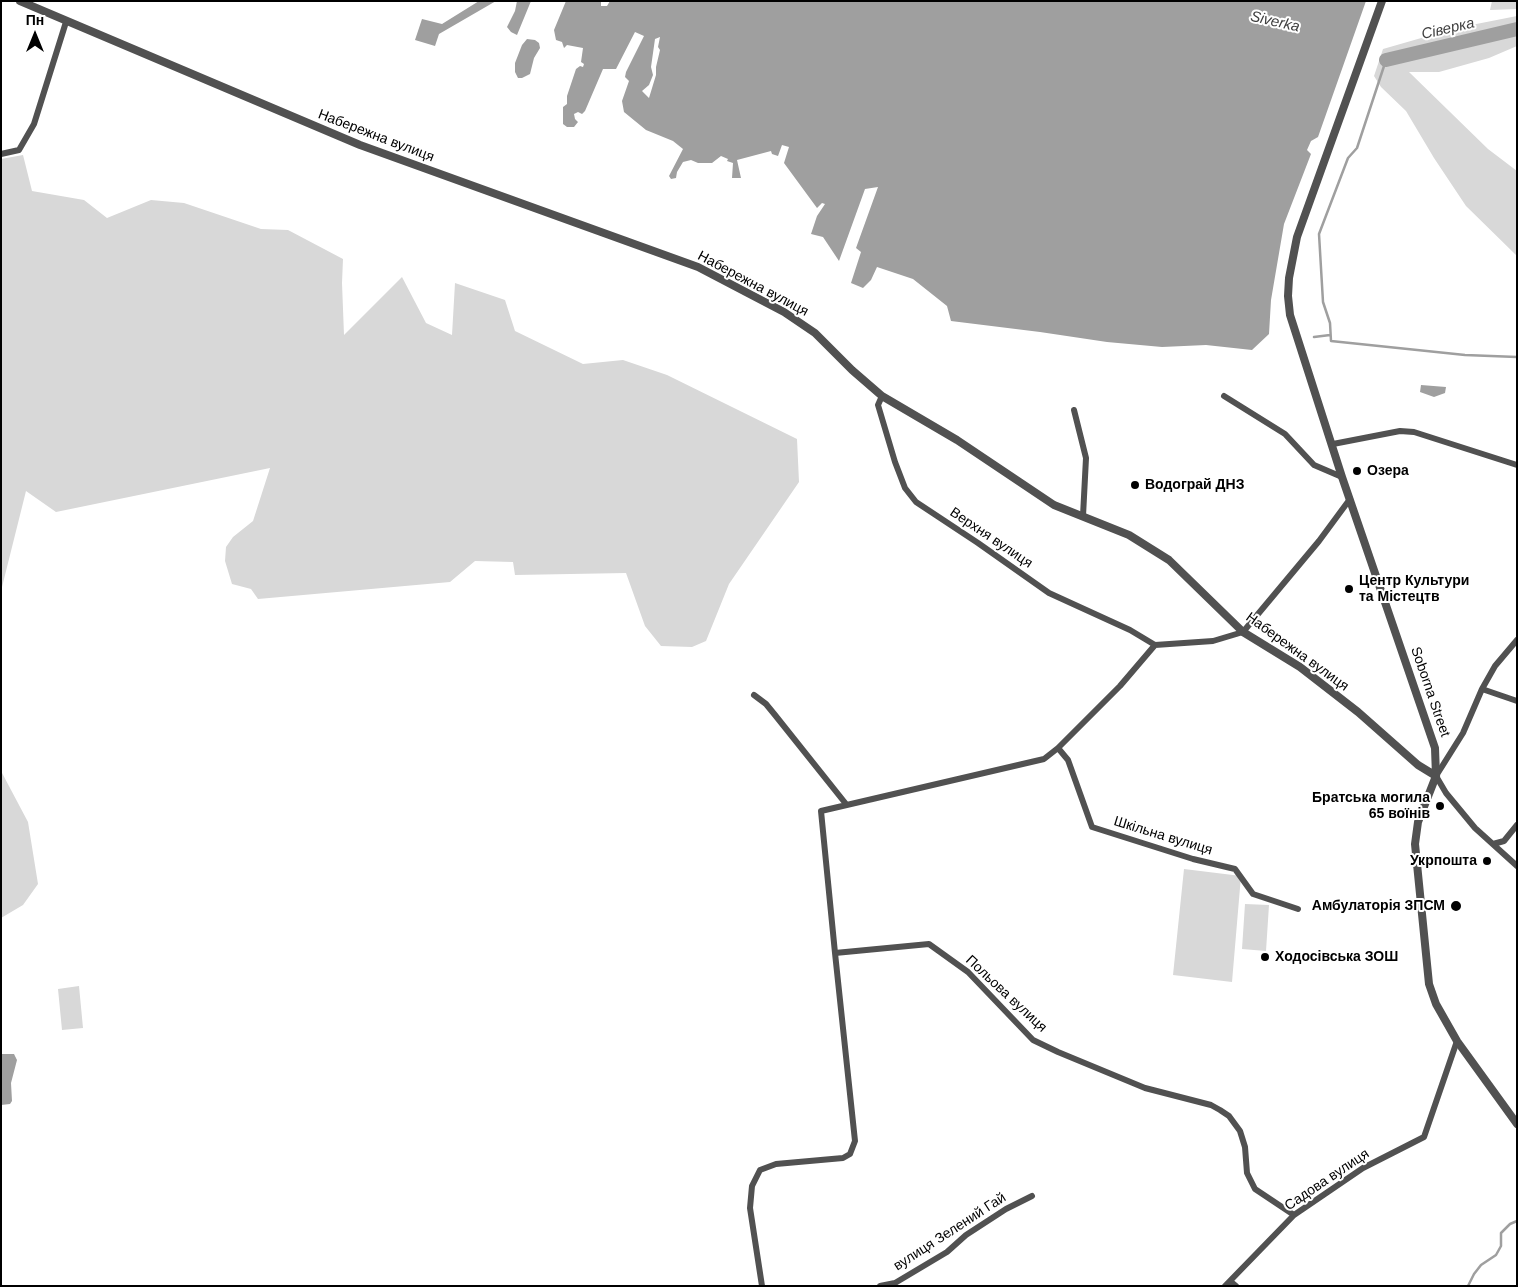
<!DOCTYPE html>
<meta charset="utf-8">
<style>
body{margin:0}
#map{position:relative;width:1518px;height:1287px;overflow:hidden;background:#fff;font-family:Arial,sans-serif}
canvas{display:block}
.frame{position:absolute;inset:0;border:2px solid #000;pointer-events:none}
.north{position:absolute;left:10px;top:10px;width:50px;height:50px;-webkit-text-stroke:4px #fff;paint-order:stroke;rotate:0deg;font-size:14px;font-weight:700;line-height:20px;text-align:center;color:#000}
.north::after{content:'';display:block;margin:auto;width:18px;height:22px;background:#000;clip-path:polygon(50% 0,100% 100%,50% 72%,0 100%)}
</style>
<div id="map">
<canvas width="1518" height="1287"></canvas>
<div class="frame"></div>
<div class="north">Пн</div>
</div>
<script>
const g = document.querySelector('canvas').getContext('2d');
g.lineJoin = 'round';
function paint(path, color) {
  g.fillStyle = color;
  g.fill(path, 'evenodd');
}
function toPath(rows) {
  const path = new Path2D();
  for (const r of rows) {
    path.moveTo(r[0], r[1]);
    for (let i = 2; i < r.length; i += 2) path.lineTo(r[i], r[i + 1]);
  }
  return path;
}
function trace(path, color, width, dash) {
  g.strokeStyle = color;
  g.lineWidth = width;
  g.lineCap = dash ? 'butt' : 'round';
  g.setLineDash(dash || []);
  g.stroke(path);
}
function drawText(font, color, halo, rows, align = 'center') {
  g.font = font + ' Arial,sans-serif';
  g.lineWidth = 4;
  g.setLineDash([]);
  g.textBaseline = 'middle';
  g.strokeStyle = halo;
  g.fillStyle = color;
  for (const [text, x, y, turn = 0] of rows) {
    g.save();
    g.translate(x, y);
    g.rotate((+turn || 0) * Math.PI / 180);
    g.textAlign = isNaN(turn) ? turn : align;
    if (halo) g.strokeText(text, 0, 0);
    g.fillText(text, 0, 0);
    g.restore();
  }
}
const green = toPath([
 [1492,1,1517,1,1517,9,1490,10],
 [1517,16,1517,46,1489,58,1439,72,1409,72,1488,149,1517,171,1517,256,1466,206,1434,158,1406,111,1381,87,1374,76,1383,49,1456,28],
 [23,155,32,191,84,200,107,218,151,200,184,203,261,229,288,230,343,259,342,283,344,335,402,277,426,323,452,335,455,283,505,300,515,331,583,364,623,360,667,375,797,439,799,482,729,584,706,641,692,647,661,646,645,626,626,573,515,575,513,562,475,561,450,582,258,599,251,589,232,584,225,561,226,547,233,537,253,521,270,468,56,512,26,491,1,591,1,159],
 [1,771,28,822,38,884,23,905,1,918],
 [1184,869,1241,876,1232,982,1173,975],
 [1245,904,1269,905,1266,951,1242,949],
 [79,986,83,1028,62,1030,58,989]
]);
const water = toPath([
 [479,1,496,1,439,34,435,46,415,40,422,19,442,24],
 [517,1,531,1,517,35,511,32,507,27,515,11],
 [566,1,601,1,601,6,607,6,610,1,1366,1,1318,137,1311,141,1307,150,1311,154,1284,224,1271,300,1269,334,1252,350,1206,345,1162,347,1107,342,1040,332,951,321,947,306,913,279,877,267,871,280,863,288,851,283,861,252,856,248,878,187,865,189,839,261,823,237,811,234,817,216,825,204,822,203,817,208,784,163,789,147,782,145,778,156,772,154,771,151,737,160,741,178,732,178,733,163,727,161,728,159,721,156,712,163,698,163,691,160,683,162,677,172,676,178,671,179,669,176,683,149,673,141,646,130,624,112,622,101,629,81,625,77,626,72,644,36,635,32,616,69,603,69,585,111,582,114,578,112,574,114,575,119,578,122,574,127,567,127,563,124,563,107,567,104,567,96,576,69,580,66,583,67,584,64,581,62,583,48,567,45,564,48,562,42,556,40,554,30],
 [660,37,658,47,660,50,656,67,656,75,649,98,642,91,649,85,653,75,651,67,655,39],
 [527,39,535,40,539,43,540,48,534,58,530,74,522,78,518,78,515,72,515,63,522,45],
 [1421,385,1446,387,1445,393,1434,397,1420,392],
 [1,1054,14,1054,17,1060,11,1083,12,1101,10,1104,1,1105]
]);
const stream = toPath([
 [1386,60,1357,148,1348,158,1319,234,1323,302,1330,323,1331,341,1465,355,1517,357],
 [1314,337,1330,335],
 [1468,1286,1474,1274,1481,1265,1496,1255,1501,1246,1501,1233,1510,1224,1517,1221]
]);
const river = toPath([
 [1386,60,1517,29]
]);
const minor = toPath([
 [1,154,19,150,34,124,66,22],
 [882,396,878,405,895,462,905,488,916,502,978,543,1049,593,1130,630,1155,645],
 [1224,396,1285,434,1314,465,1342,477],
 [1074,410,1086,458,1083,516],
 [1333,444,1400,431,1414,432,1517,465],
 [1517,640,1495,666,1482,689,1463,733,1436,776,1446,793,1475,828,1517,866],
 [1482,689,1517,701],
 [754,695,766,704,775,715,846,804],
 [1058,748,1068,760,1092,827,1193,859,1235,869,1253,894,1298,909],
 [1493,844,1504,841,1517,825],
 [1294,1215,1255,1189,1247,1173,1245,1147,1240,1131,1229,1116,1220,1110,1211,1105,1145,1088,1058,1052,1033,1040,968,972,929,944,835,953,821,811,1044,759,1058,748,1120,686,1155,645,1213,641,1243,632,1319,541,1350,499],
 [1230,1281,1236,1286],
 [762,1286,750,1208,752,1186,760,1170,776,1164,843,1158,850,1154,855,1141,835,953],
 [880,1286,895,1283,947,1252,966,1235,1006,1209,1032,1196],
 [1225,1286,1294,1215,1363,1168,1424,1137,1457,1041]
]);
const tertiary = toPath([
 [20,1,360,145,698,267,784,312,815,333,852,370,882,396,957,440,1054,505,1129,535,1169,560,1243,632,1300,667,1358,712,1418,765,1436,776],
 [1382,1,1297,237,1289,278,1288,296,1290,315,1342,477,1435,748,1436,776,1418,822,1415,844,1429,984,1436,1004,1457,1041,1517,1124]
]);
const markers = [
 [1357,471,5,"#000"],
 [1135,485,5,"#000"],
 [1349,589,5,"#000"],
 [1440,806,5,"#000"],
 [1487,861,5,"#000"],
 [1456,906,6,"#000"],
 [1265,957,5,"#000"]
];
const streetNames = [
 ["Набережна вулиця",376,136,21],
 ["Набережна вулиця",753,284,28],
 ["Верхня вулиця",991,538,34],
 ["Набережна вулиця",1297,652,36],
 ["Soborna Street",1430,692,71],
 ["Шкільна вулиця",1163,836,17],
 ["Польова вулиця",1006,994,43],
 ["Садова вулиця",1327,1180,-34],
 ["вулиця Зелений Гай",950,1232,-33]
];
const poiNames = [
 ["Озера",1367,471],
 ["Водограй ДНЗ",1145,485],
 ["Центр Культури",1359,581],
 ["та Містецтв",1359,597],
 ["Братська могила",1430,798,"right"],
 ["65 воїнів",1430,814,"right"],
 ["Укрпошта",1477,861,"right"],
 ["Амбулаторія ЗПСМ",1445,906,"right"],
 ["Ходосівська ЗОШ",1275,957]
];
const waterNames = [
 ["Siverka",1275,22,13],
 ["Сіверка",1448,29,-13]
];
paint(green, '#d8d8d8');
paint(water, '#9f9f9f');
trace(stream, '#9f9f9f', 2.5);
trace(river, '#9f9f9f', 14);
trace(minor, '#515151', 6);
trace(tertiary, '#515151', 8);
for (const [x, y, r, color] of markers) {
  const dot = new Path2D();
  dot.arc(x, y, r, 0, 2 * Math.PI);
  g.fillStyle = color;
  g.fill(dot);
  trace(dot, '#fff', 2);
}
drawText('14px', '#000', '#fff', streetNames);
drawText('bold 14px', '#000', '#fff', poiNames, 'left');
drawText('italic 15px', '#404040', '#fff', waterNames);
</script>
